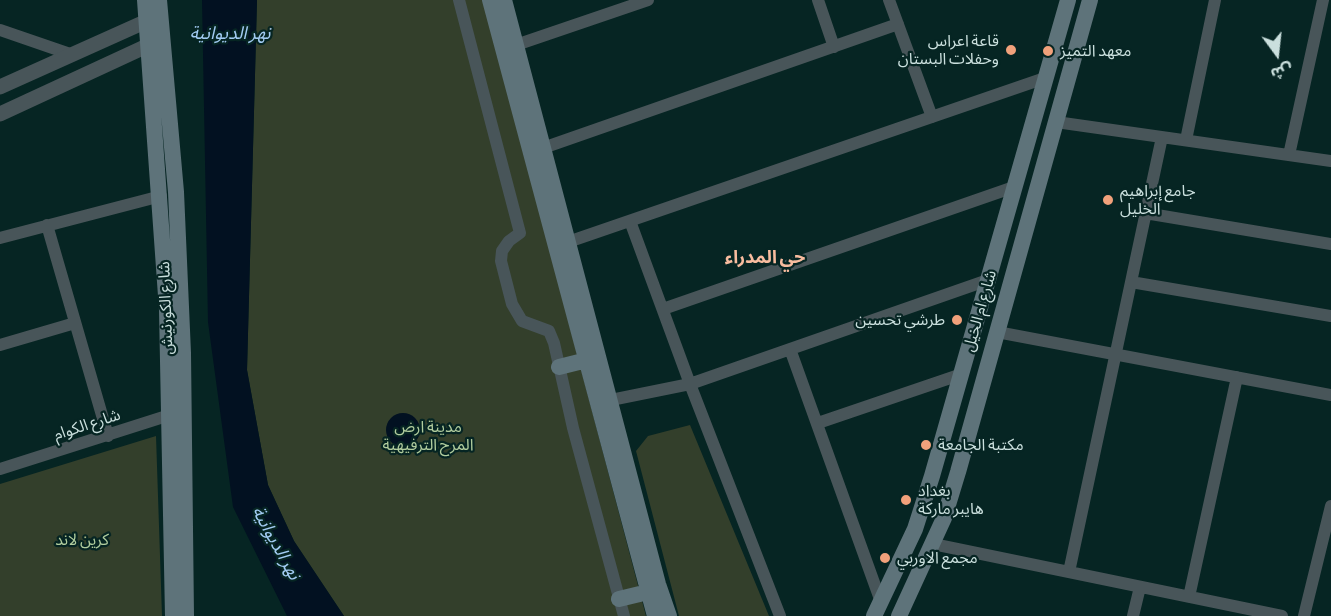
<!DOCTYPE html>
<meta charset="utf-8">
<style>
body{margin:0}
#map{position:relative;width:1331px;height:616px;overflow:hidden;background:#062523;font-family:"Alegreya Sans","Noto Sans Arabic",sans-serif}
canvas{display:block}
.north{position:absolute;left:1247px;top:24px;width:60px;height:60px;-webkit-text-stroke:4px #062523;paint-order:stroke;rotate:165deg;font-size:16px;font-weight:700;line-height:24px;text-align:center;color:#cadfdd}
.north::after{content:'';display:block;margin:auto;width:21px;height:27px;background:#cadfdd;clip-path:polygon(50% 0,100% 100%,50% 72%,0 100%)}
</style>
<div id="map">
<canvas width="1331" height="616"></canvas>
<div class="north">ش</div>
</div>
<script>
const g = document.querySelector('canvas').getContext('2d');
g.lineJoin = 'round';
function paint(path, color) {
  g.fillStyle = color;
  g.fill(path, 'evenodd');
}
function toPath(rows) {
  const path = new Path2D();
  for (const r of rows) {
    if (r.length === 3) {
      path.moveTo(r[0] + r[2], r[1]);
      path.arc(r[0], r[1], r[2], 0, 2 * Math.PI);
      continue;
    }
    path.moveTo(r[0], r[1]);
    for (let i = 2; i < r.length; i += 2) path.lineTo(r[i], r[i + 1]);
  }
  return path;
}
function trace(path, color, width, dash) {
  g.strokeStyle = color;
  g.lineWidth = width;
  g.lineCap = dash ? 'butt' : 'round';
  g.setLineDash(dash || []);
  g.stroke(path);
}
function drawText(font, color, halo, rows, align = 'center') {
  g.font = font + ' "Alegreya Sans","Noto Sans Arabic",sans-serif';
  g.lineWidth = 4.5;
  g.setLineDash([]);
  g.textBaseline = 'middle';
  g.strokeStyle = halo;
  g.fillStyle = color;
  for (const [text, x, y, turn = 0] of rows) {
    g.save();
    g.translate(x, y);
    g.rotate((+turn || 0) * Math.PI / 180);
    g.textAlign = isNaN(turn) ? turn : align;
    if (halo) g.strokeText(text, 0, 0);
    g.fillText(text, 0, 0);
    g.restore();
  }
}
const green = toPath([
 [257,0,484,0,646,616,344,616,294,541,268,485,247,370],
 [690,425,769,616,679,616,636,451,648,436],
 [156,436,162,616,0,616,0,484]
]);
const water = toPath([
 [202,0,257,0,247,370,268,485,294,541,344,616,287,616,233,507,208,322],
 [403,430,17]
]);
const minor = toPath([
 [459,0,520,233,509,241,502,251,501,261,512,304,522,321,549,331,554,343,573,428,624,616],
 [818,0,834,47],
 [889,0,932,117],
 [0,30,70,54],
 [516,45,648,0],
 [1056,122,1331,161],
 [1186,140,1215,0],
 [543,148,898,24],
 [1289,155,1323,0],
 [1145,213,1331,244],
 [630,221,690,384,780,616],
 [47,225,108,436],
 [0,238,161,196],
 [568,242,1045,78],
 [1131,282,1331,316],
 [663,309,1014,187],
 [997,332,1331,395],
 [0,345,75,323],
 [790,349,881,602],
 [611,400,690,384,988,280],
 [818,423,962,374],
 [0,469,176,413],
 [933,544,1282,616],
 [1069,572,1162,137],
 [1189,597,1237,377],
 [1133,616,1140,587],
 [1304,616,1331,506]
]);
const tertiary = toPath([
 [0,87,158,16],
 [0,114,149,45,159,43]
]);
const secondary = toPath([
 [145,0,167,310,173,616],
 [159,0,176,192,183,353,186,616],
 [490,0,655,616],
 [504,0,658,584,669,616],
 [559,367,587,360],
 [619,599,648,592],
 [874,616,915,529,932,476,1068,0],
 [899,616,944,518,958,472,1090,0]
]);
const markers = [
 [1011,50,6,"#f1a17b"],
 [1048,51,6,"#f1a17b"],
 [1108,200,6,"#f1a17b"],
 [957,320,6,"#f1a17b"],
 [926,445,6,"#f1a17b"],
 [906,500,6,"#f1a17b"],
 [885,558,6,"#f1a17b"]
];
const poiNames = [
 ["قاعة اعراس",999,41,"right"],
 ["وحفلات البستان",999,59,"right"],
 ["معهد التميز",1060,51],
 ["جامع إبراهيم",1120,191],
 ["الخليل",1120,209],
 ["طرشي تحسين",945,320,"right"],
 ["مكتبة الجامعة",938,445],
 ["بغداد",918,491],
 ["هايبر ماركة",918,509],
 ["مجمع الاوربي",897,558]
];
const streetNames = [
 ["شارع الكورنيش",166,308,-92],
 ["شارع ام الخيل",980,311,-74],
 ["شارع الكوام",87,425,-18]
];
const parkNames = [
 ["مدينة ارض",428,427],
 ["المرح الترفيهية",428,445],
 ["كرين لاند",82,540]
];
const waterNames = [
 ["نهر الديوانية",230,34],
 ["نهر الديوانية",276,543,61]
];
const neighbourhoodNames = [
 ["حي المدراء",765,258]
];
paint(green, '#333f2b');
paint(water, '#021121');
trace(minor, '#485559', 12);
trace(tertiary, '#485559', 15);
trace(secondary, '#5e737a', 16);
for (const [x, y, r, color] of markers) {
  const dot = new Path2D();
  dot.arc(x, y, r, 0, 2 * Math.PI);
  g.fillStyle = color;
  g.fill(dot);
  trace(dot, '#062523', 2);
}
drawText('16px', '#cadfdd', '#062523', poiNames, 'left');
drawText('16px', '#cadfdd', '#062523', streetNames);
drawText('16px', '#b0cc9d', '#062523', parkNames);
drawText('italic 18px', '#a2cbf2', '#062523', waterNames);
drawText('bold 18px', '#f8bc9f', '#062523', neighbourhoodNames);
</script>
